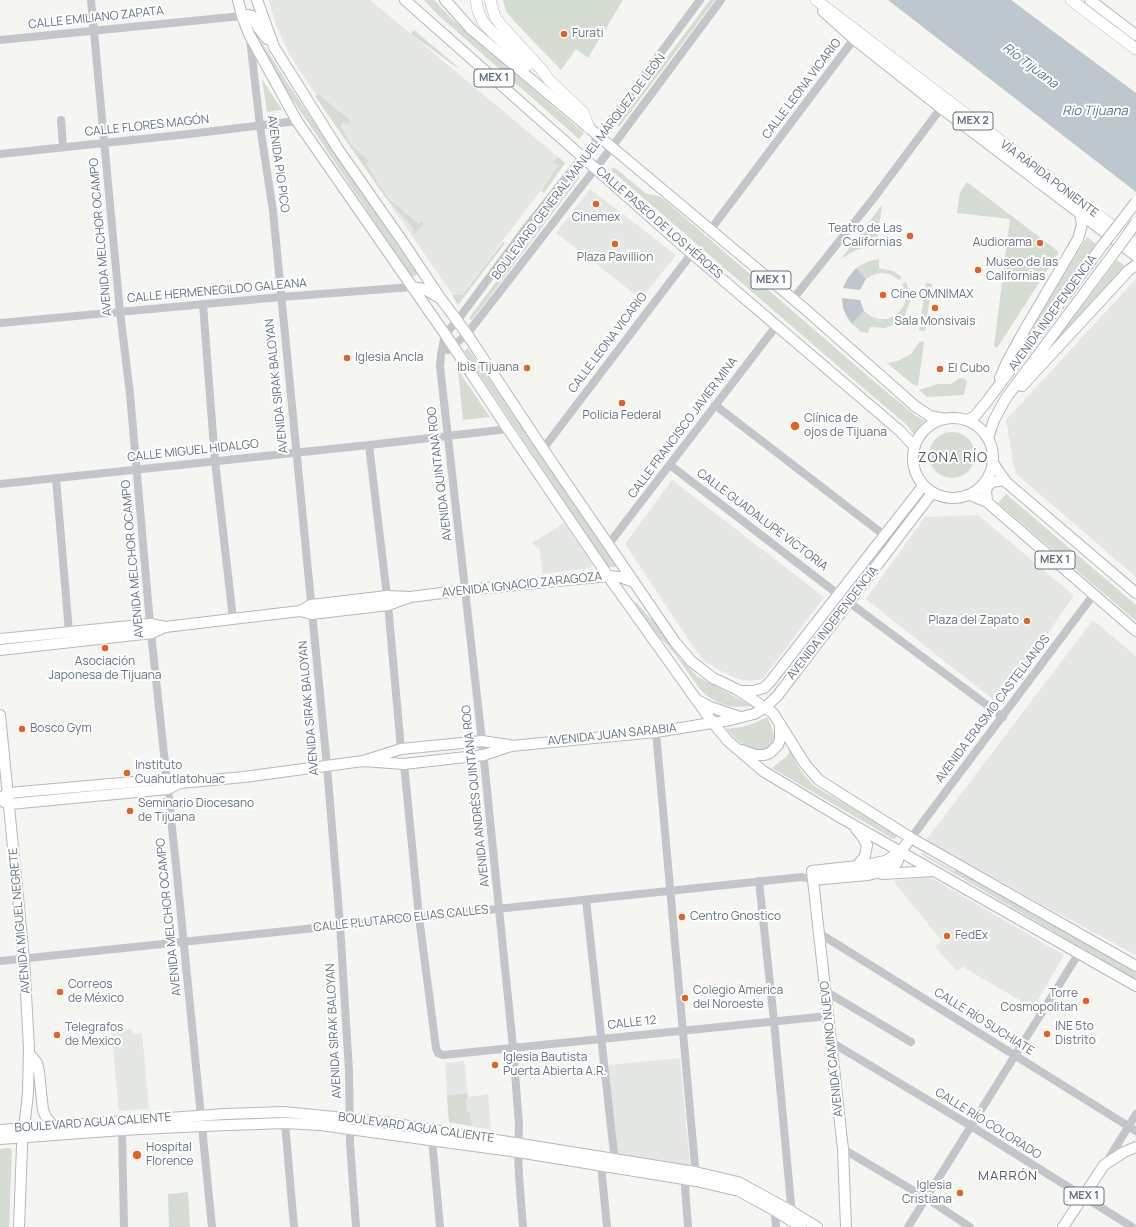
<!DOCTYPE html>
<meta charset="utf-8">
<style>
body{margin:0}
canvas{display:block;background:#f5f5f1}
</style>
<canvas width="1136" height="1227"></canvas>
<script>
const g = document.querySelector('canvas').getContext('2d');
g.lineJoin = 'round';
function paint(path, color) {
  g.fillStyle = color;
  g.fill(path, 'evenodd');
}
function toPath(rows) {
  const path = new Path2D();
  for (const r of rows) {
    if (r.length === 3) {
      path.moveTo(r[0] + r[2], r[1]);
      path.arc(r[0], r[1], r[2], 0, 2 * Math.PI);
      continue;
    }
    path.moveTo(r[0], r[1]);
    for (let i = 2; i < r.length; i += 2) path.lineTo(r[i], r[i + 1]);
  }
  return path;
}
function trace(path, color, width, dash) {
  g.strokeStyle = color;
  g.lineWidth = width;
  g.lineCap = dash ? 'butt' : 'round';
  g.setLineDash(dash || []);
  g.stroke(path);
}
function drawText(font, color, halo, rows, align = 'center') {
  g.font = font + ' Manrope,sans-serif';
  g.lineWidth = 4;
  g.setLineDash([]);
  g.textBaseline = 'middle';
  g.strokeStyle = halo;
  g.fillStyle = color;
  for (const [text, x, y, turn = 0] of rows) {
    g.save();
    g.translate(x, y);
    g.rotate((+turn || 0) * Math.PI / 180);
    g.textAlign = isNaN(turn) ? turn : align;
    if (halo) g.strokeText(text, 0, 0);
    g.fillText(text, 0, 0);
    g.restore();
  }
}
const built = toPath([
 [269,0,370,0,563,161,457,301,339,130,289,54,275,23],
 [590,189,676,255,641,299,556,233],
 [1136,279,1136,577,1015,473,1006,420],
 [672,480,824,597,763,679,752,681,738,679,721,671,707,663,696,651,625,544],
 [978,515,1073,595,1073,598,1065,608,1000,705,866,599,925,517],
 [564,523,592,564,591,568,543,574,539,547,536,548,532,543],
 [1093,620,1136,656,1136,955,1037,902,926,840],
 [928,876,1064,955,1033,1008,966,969,963,966,957,971,935,947,942,941,893,881],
 [124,1026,125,1029,132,1029,133,1034,142,1033,149,1109,119,1111,111,1028],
 [680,1058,690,1166,617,1154,608,1065],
 [464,1061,468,1097,488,1094,491,1130,449,1122,445,1063]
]);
const green = toPath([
 [424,0,434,0,451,18,584,133,579,139,438,15],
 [503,0,623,0,588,58,576,49,561,70,513,20,506,11],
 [710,0,715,0,619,127,616,125],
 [414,30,459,68,456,67,411,34],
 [259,41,260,41,265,47,288,84,418,275,411,276,293,100,283,88],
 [262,79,282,110,267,112],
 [318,94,351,121,347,125,344,122,340,126,353,147,369,161,366,164,388,198,419,224,422,221,424,223,414,235,413,228,386,198,315,96],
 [558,157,565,163,544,193,541,191,558,166,553,162],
 [614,167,645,193,661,197,877,384,916,416,925,421,919,427,914,434,907,425,868,392,611,170],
 [577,174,580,177,472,320,469,318],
 [967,182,1059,252,997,348,994,346,1010,219,957,213,960,192],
 [882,205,876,247,867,247,856,250,841,259],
 [1087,237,1097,245,1030,332,1029,331],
 [503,242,505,243,458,305,452,295,462,295],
 [879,259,879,268,893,271,902,277,899,280,890,274,882,273,875,274,866,279,856,268,869,261],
 [1117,260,1125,266,1052,347,1051,346],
 [906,282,910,294,910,301,905,315,900,321,893,325,885,328,870,327,868,333,861,332,852,324,864,311,872,317,879,319,887,319,894,316,900,311,904,305,906,297,905,290,902,284],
 [926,283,932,284,925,331,919,330],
 [920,341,924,342,918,386,912,384,887,363,898,361,911,354],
 [468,348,617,567,608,567,464,351],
 [458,370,490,417,463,420],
 [960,378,963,378,967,381,964,395,927,397,919,390,938,384,951,384],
 [952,455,23],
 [1006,494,1136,605,1136,621,998,503],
 [636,602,650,618,653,619,679,657,697,676,752,706,736,707,728,706,717,702,707,696,699,688,675,654,648,624,635,603],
 [767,717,771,725,774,735,773,744,768,749,756,750,749,748,738,741,726,729,742,727,757,722],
 [790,751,801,771,814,786,896,833,897,836,896,838,893,839,772,768,786,757],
 [922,853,954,871,962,870,1136,970,1136,980,921,854],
 [467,1093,468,1098,466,1099,467,1112,470,1112,472,1126,449,1122,447,1096],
 [10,1148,12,1151,9,1227,0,1227,0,1149],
 [188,1192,190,1227,169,1227,168,1194]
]);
const water = toPath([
 [888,0,1011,0,1136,93,1136,192],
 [856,268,866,279,860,290,843,288,847,279],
 [842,298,860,300,864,311,852,324,847,317,843,308]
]);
const minor = toPath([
 [91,0,120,312,130,394,150,624,176,865,212,1227],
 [250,39,260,126,273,211,327,766,340,925,349,1071,350,1143,356,1227],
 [0,40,242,16],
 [61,120,63,147],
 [0,154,189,134,297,121],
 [711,229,854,39],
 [793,299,873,199,941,108],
 [203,304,215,461,233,619],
 [0,323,281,297,412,287],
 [448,350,467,334,612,147,721,0],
 [715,405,884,535],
 [369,445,387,596],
 [543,449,692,253],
 [670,465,839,595],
 [56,478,69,632],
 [0,484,369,445,508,429],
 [608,545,777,325],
 [850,603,1003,717],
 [388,605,401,749],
 [656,732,696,1177],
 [404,764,419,917,436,1048,438,1053,443,1055,828,1016],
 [911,838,1094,594],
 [759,881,774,1021,792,1215],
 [586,900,615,1163],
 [819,933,1136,1131],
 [0,961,802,877,813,880],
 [825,991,911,1042],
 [831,1042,971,1126,1132,1227],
 [285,1123,294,1227],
 [122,1130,124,1227],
 [432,1139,440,1227],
 [843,1149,926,1198,970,1227],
 [1106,1163,1136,1114],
 [601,1165,607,1227],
 [684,1173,688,1227],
 [774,1206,776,1227],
 [523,1227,519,1176,518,1152,519,1125,513,1047,482,741,444,402,440,366,441,355,445,334,457,321,526,228,599,136,700,0],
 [908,1227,1079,953]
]);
const major = toPath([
 [238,0,242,16,249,34,297,121,445,334,508,429,608,576,713,723,728,741,763,771,843,819,1136,986],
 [257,0,274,47,338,149,403,242,441,299,467,334,543,449,675,642,691,661,713,678,738,690,773,713,805,764,819,780,911,838,1136,966],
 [405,0,682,245,900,431,914,446],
 [445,0,471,29,805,309,915,406,930,416,945,419],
 [1090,0,1136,35],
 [823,11,854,39,941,108,1136,256],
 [242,16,247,15,252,16,259,29,267,39],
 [412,287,424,289,438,297],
 [1000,378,1007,362,1024,331,1078,239,1082,224,1080,213],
 [1022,386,1129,270,1136,265],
 [953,458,40],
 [967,420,975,416,988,400,1102,246],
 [988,438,994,420,1006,398,1114,253],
 [993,463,1006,482,1136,593],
 [970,495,987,502,1136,631],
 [987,502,986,490,988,486,992,482,1005,480],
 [300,611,311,605,387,596,410,597,466,590,608,576,620,577,634,582],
 [0,639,150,624,165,627],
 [0,650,152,633,165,627,300,611,312,614,388,605,410,597],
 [740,691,753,691,764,688,770,682,923,486],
 [699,701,710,707,740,717],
 [0,715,24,959,29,1048,28,1093,22,1146,19,1227],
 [741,750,755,755,764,755,770,753,778,745,780,739,780,725],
 [363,761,404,764,484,755,511,746,656,732,730,720,754,714,766,707,778,695,932,493],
 [0,798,9,793,167,779,180,783,244,777,363,761,401,749,482,741,509,745],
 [4,802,10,804,168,789,180,783],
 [856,829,862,836,867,845,865,856,857,866],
 [882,874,934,871],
 [813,880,868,875,881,872,889,869,897,863,901,851],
 [29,1053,37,1063,39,1072,43,1110,46,1117,53,1126],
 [0,1130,225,1114,284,1112,384,1122,695,1172,738,1182,791,1211,817,1227],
 [0,1139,122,1130,202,1126,285,1123,320,1125,518,1152,696,1181,739,1191,774,1210,801,1227],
 [846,1227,843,1149,812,871,867,865,885,861,901,851,911,838],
 [1063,1227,1104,1165,1124,1152,1136,1147]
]);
const highway = toPath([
 [476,0,478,11,483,22,493,33,528,65],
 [490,0,495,17,501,25,542,70,549,80,583,112,589,128],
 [816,0,1136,244],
 [1071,0,1136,49],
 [1020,163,1038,182]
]);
const majorBridge = toPath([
 [1102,246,1136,202],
 [1114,253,1136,223]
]);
const markers = [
 [564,34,4,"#e56121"],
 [596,204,4,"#e56121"],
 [910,236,4,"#e56121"],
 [1040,243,4,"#e56121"],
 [615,244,4,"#e56121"],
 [978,270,4,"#e56121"],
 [883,295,4,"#e56121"],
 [935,308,4,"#e56121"],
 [347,358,4,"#e56121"],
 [527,368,4,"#e56121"],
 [940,369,4,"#e56121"],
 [622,403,4,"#e56121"],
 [795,426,5,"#e56121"],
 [1027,621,4,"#e56121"],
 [105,648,4,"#e56121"],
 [22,729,4,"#e56121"],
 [127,773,4,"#e56121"],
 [130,811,4,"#e56121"],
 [682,917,4,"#e56121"],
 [947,936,4,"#e56121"],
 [60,992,4,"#e56121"],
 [685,998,4,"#e56121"],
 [1086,1001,4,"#e56121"],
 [1047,1034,4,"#e56121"],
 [57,1035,4,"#e56121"],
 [495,1065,4,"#e56121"],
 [137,1155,5,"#e56121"],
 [960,1193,4,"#e56121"]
];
const shields = [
 [494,78,40],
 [973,121,40],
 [771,280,40],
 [1055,560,40],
 [1084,1196,40]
];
const shieldNames = [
 ["MEX 1",494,78],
 ["MEX 2",973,121],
 ["MEX 1",771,280],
 ["MEX 1",1055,560],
 ["MEX 1",1084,1196]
];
const streetNames = [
 ["CALLE EMILIANO ZAPATA",96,18,-6],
 ["CALLE LEONA VICARIO",802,89,-53],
 ["CALLE FLORES MAGÓN",147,126,-6],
 ["AVENIDA PIO PICO",278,164,82],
 ["BOULEVARD GENERAL MANUEL MÁRQUEZ DE LEÓN",579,167,-53],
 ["VÍA RÁPIDA PONIENTE",1049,179,37],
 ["CALLE PASEO DE LOS HÉROES",659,223,41],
 ["AVENIDA MELCHOR OCAMPO",101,237,-95],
 ["CALLE HERMENEGILDO GALEANA",217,291,-5],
 ["AVENIDA INDEPENDENCIA",1053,313,-54],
 ["CALLE LEONA VICARIO",608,343,-53],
 ["AVENIDA SIRAK BALOYAN",277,386,-96],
 ["CALLE FRANCISCO JAVIER MINA",683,428,-53],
 ["CALLE MIGUEL HIDALGO",193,451,-6],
 ["AVENIDA QUINTANA ROO",440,474,-97],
 ["CALLE GUADALUPE VICTORIA",762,520,37],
 ["AVENIDA MELCHOR OCAMPO",133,559,-95],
 ["AVENIDA IGNACIO ZARAGOZA",522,585,-6],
 ["AVENIDA INDEPENDENCIA",833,623,-52],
 ["AVENIDA SIRAK BALOYAN",309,708,-95],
 ["AVENIDA ERASMO CASTELLANOS",993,709,-53],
 ["AVENIDA JUAN SARABIA",612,735,-6],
 ["AVENIDA ANDRÉS QUINTANA ROO",476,796,-96],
 ["AVENIDA MELCHOR OCAMPO",169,917,-96],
 ["CALLE PLUTARCO ELIAS CALLES",401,919,-6],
 ["AVENIDA MIGUEL NEGRETE",20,921,-95],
 ["CALLE RÍO SUCHIATE",984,1022,32],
 ["CALLE 12",632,1023,-6],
 ["AVENIDA SIRAK BALOYAN",334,1031,-93],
 ["AVENIDA CAMINO NUEVO",832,1049,-96],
 ["BOULEVARD AGUA CALIENTE",93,1123,-4],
 ["CALLE RÍO COLORADO",988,1124,32],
 ["BOULEVARD AGUA CALIENTE",416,1128,8]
];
const poiNames = [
 ["Furati",572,34],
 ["Cinemex",596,218,"center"],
 ["Teatro de Las",902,229,"right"],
 ["Californias",902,243,"right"],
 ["Audiorama",1032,243,"right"],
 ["Plaza Pavillion",615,258,"center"],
 ["Museo de las",986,263],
 ["Californias",986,277],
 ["Cine OMNIMAX",891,295],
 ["Sala Monsivais",935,322,"center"],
 ["Iglesia Ancla",355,358],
 ["Ibis Tijuana",519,368,"right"],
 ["El Cubo",948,369],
 ["Policia Federal",622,416,"center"],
 ["Clínica de",804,419],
 ["ojos de Tijuana",804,433],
 ["Plaza del Zapato",1019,621,"right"],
 ["Asociación",105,662,"center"],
 ["Japonesa de Tijuana",105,676,"center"],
 ["Bosco Gym",30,729],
 ["Instituto",135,766],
 ["Cuahutlatohuac",135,780],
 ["Seminario Diocesano",138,804],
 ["de Tijuana",138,818],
 ["Centro Gnostico",690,917],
 ["FedEx",955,936],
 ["Correos",68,985],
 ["de México",68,999],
 ["Colegio America",693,991],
 ["del Noroeste",693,1005],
 ["Torre",1078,994,"right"],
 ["Cosmopolitan",1078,1008,"right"],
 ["INE 5to",1055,1027],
 ["Distrito",1055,1041],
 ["Telegrafos",65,1028],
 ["de Mexico",65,1042],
 ["Iglesia Bautista",503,1058],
 ["Puerta Abierta A.R.",503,1072],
 ["Hospital",146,1148],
 ["Florence",146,1162],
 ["Iglesia",952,1186,"right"],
 ["Cristiana",952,1200,"right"]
];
const waterNames = [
 ["Río Tijuana",1030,66,37],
 ["Rio Tijuana",1095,111]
];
const neighbourhoodNames = [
 ["MARRÓN",1008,1176]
];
const quarterNames = [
 ["ZONA RÍO",953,458]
];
paint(built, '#e5e7e5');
paint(green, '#d5dcd2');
paint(water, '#bdc7cd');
trace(major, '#b5b9bd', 12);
trace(highway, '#b5b8bb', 12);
trace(minor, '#c2c5c9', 8);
trace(major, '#fff', 10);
trace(highway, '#fff', 11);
trace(majorBridge, '#b5b9bd', 12, []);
trace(majorBridge, '#fff', 10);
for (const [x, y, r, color] of markers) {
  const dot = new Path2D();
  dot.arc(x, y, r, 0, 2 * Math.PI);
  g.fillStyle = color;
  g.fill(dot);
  trace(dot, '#fff', 1.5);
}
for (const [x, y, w] of shields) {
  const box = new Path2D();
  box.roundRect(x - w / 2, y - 9, w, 18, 3);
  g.fillStyle = '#fff';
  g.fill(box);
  trace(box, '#647283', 1);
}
drawText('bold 11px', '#647283', null, shieldNames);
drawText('12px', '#647283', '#fff', streetNames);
drawText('12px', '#647283', '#fff', poiNames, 'left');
drawText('italic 13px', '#5f7480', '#fff', waterNames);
g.letterSpacing = '1px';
drawText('13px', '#525c68', '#fff', neighbourhoodNames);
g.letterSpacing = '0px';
g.letterSpacing = '1px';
drawText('14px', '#525c68', '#fff', quarterNames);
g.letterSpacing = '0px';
</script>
